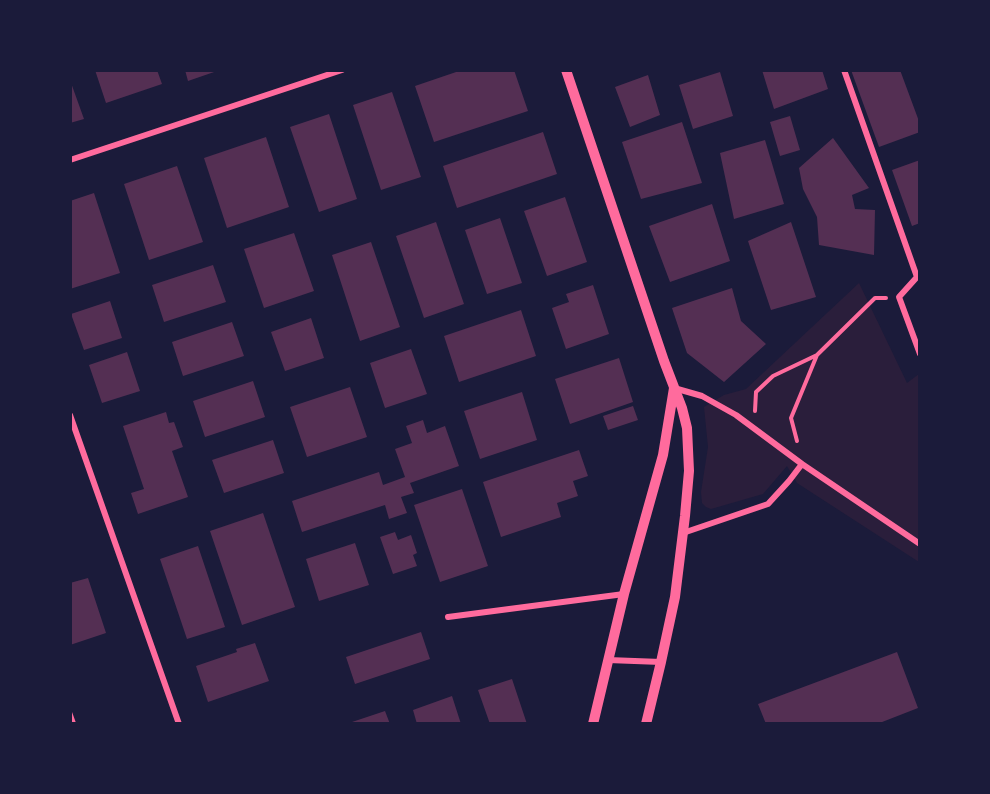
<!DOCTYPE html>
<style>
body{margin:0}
#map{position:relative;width:990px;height:794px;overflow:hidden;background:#1b1b3a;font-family:"Source Sans 3",sans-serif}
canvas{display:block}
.frame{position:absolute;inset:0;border:72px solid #1b1b3a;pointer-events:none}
</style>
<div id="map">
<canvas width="990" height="794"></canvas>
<div class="frame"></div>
</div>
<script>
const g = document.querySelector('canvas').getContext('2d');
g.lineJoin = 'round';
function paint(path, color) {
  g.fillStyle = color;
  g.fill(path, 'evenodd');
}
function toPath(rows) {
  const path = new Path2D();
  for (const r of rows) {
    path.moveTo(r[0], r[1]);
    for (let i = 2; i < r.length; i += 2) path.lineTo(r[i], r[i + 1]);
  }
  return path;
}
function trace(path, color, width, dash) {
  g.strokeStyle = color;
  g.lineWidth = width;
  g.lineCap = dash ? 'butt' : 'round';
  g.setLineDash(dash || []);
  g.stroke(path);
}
const green = toPath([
 [859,283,907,383,919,374,919,562,797,483,787,466,763,494,711,509,706,507,702,503,701,492,708,447,704,407,724,395,746,389]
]);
const building = toPath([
 [95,70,157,70,162,84,106,103],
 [185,70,217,70,217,71,188,81],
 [462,70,514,70,528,111,434,142,415,86],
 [762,70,822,70,828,89,774,109],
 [851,70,900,70,920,124,920,132,879,147],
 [720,72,733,116,693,129,679,85],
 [648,75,660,115,630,127,615,87],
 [70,80,84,119,70,123],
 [392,92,421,177,381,190,353,105],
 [329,114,357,199,319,212,290,127],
 [790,116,800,150,780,156,770,122],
 [682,122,702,183,641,199,622,142],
 [543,132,557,174,457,208,443,166],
 [266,137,289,207,227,228,204,158],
 [833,138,869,188,852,195,855,209,875,210,874,255,819,245,817,217,803,189,799,168],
 [765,140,784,204,734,219,720,153],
 [920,160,920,223,912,226,892,170],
 [177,166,203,242,149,260,124,184],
 [94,193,120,273,70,289,70,201],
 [565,197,587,262,547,276,524,211],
 [712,204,730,261,670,282,649,226],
 [500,218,522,283,487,294,465,230],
 [436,222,464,304,424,318,396,236],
 [791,222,816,297,771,310,748,241],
 [294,233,314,291,264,308,244,249],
 [371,242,400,327,360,341,332,255],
 [213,265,226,302,164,322,152,285],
 [593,285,609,334,566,349,552,308,569,302,566,294],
 [732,288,741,321,766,344,724,382,687,353,672,308],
 [110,301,122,338,84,350,71,314],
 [521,310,536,356,459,382,444,336],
 [311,318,324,358,285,371,271,332],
 [232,322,244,356,183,376,172,342],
 [411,349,427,394,385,408,370,363],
 [127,352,140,391,102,403,89,365],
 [619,358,633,402,570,424,555,379],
 [253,381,265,417,205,437,193,401],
 [350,387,367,437,307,457,290,407],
 [522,392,537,440,480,459,464,411],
 [633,406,638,420,608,430,603,416],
 [166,412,169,423,174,422,183,447,172,451,188,497,138,514,131,493,144,489,123,426],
 [423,420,427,433,445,426,459,466,410,483,414,493,401,497,407,513,389,519,385,505,302,532,292,501,379,472,383,485,405,477,395,449,412,443,406,426],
 [273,440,284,473,224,493,212,460],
 [579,450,588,476,573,481,578,496,557,503,561,517,501,537,483,482],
 [462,489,488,566,440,582,414,505],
 [263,513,295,607,242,625,210,531],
 [395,532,398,540,411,535,417,553,413,555,417,566,393,574,380,537],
 [355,543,369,585,319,601,306,559],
 [198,546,225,627,187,639,160,559],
 [88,578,106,633,70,645,70,583],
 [421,632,430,659,355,684,346,657],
 [255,643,269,681,208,702,196,666,237,652,236,649],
 [897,652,918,708,877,724,766,724,758,704],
 [512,679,527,724,490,724,478,690],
 [452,696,461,724,417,724,413,710],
 [385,711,390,724,349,724,349,723]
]);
const path = toPath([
 [755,411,756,392,773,376,817,355],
 [797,441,791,418,817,355,875,298,886,298]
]);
const service = toPath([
 [70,713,74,724]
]);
const minor = toPath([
 [844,70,917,277,899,297,920,354],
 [70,160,342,70],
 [674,388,702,396,736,415,802,464,920,544],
 [70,415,179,724],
 [683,533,768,504,789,481,802,464],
 [448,617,624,594],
 [608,660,661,662]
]);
const tertiary = toPath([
 [566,70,664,361,682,408,687,428,689,471,685,516,675,597,661,662,646,724],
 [593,724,624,594,663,455,674,388]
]);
paint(green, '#2a1e3b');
paint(building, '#542f53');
trace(path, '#ff6b9d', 4);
trace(service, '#ff6b9d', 4.5);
trace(minor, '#ff6b9d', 6);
trace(tertiary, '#ff6b9d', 10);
</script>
